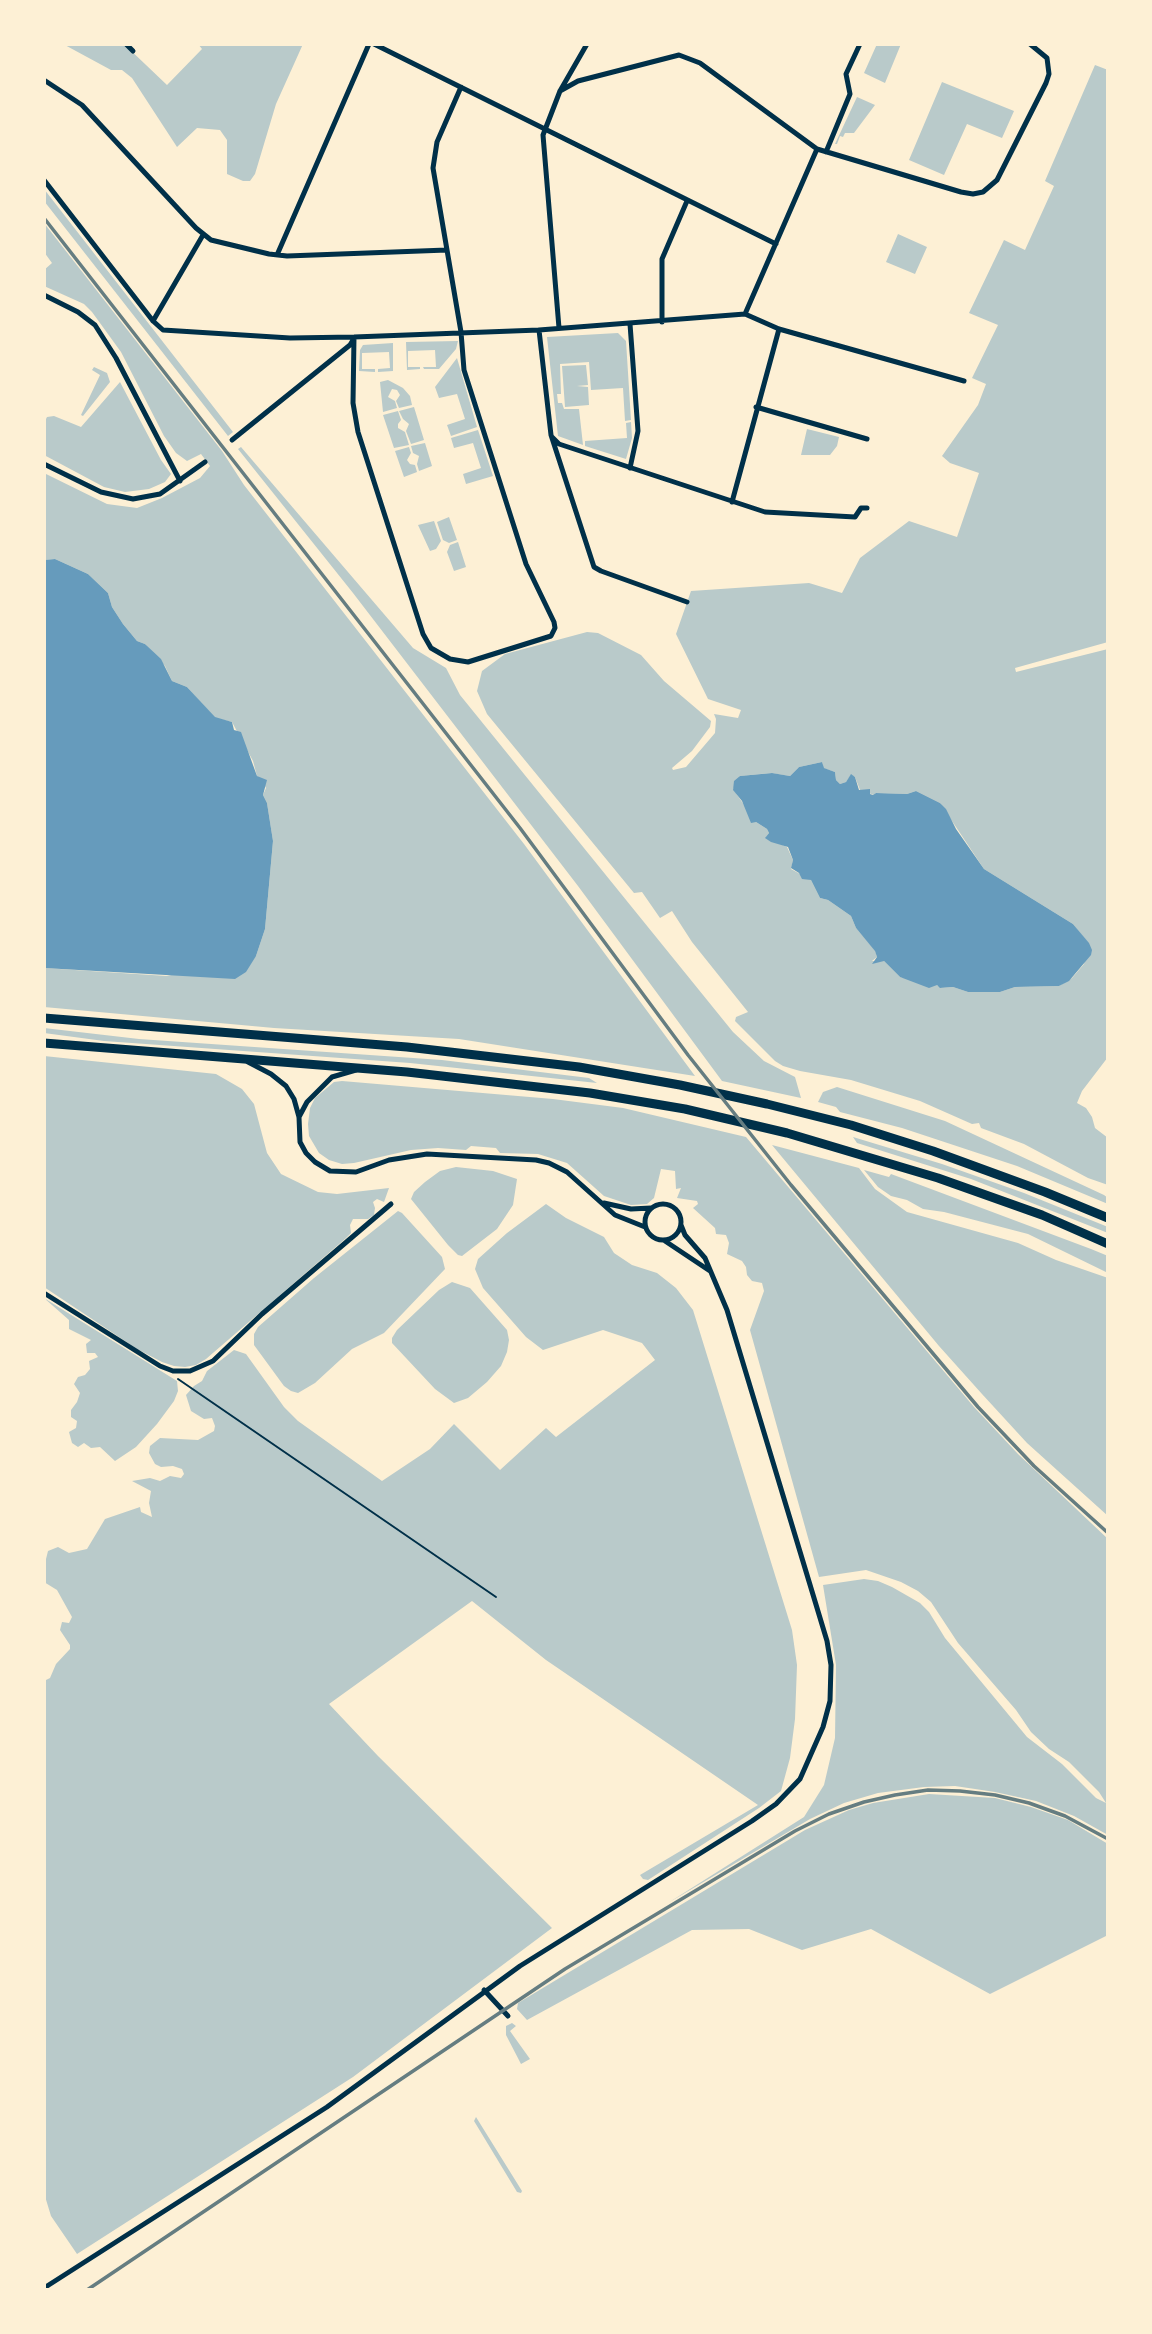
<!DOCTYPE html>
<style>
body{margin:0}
#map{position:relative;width:1152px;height:2334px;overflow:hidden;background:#fdf0d5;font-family:"Exo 2",sans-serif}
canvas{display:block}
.frame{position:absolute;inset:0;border:46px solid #fdf0d5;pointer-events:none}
</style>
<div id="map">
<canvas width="1152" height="2334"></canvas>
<div class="frame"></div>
</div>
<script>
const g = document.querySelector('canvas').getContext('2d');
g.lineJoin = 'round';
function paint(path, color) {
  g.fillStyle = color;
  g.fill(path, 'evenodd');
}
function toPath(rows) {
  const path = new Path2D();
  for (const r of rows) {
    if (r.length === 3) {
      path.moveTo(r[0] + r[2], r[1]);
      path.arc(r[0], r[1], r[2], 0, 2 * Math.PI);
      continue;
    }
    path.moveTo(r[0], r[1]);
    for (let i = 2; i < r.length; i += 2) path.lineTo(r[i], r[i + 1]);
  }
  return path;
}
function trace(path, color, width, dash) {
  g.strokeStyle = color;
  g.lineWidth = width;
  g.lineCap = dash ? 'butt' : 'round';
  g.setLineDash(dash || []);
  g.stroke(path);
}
const green = toPath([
 [63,44,124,44,167,85,202,49,198,44,303,44,276,104,255,174,250,181,243,181,227,174,227,140,220,130,197,128,177,147,132,78,122,70,111,70],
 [877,44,901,44,885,83,864,73],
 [1095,65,1108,70,1108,642,1015,668,1016,672,1108,649,1108,1057,1082,1091,1077,1103,1086,1108,1092,1117,1095,1128,1108,1138,1108,1185,1088,1178,1024,1144,981,1128,979,1123,972,1124,920,1101,851,1080,800,1071,783,1066,775,1061,735,1021,736,1017,748,1012,692,942,672,911,660,918,642,892,634,893,487,714,477,691,482,671,505,654,587,632,598,633,641,655,664,681,711,721,710,727,692,751,672,768,673,770,686,767,715,733,716,719,714,714,738,718,741,710,708,699,676,634,691,591,809,583,842,593,860,558,909,521,957,537,979,473,950,463,942,456,978,405,986,384,972,378,998,325,969,313,1004,240,1025,250,1054,186,1045,181],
 [822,762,823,768,835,772,836,780,840,784,846,782,851,775,855,777,860,790,874,795,876,793,907,794,916,791,940,803,984,869,1073,924,1089,944,1084,964,1072,978,1059,986,1015,987,1000,992,968,992,953,987,941,988,937,985,900,977,884,961,872,961,877,957,875,950,856,928,851,916,828,900,820,898,811,880,791,869,793,860,787,847,766,837,769,833,767,829,756,822,733,789,740,776,771,773,790,776,799,767],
 [942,82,1014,111,1002,138,967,124,944,175,909,160],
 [857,97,875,105,854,133,845,133,843,137,840,136,837,144,835,144],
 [44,189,233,432,228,436,44,201],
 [44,223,222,451,244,485,524,844,695,1076,459,1039,274,1028,44,1007,44,968,167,976,256,956,265,929,273,841,267,803,263,795,266,788,262,780,257,776,253,761,232,722,215,718,187,687,172,681,165,666,145,644,137,641,123,624,112,607,108,593,88,574,55,559,44,560,44,473,107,504,137,508,162,498,200,478,210,466,201,454,187,461,176,453,164,436,121,352,92,312,84,304,44,286,44,270,52,263,44,252],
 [898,234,927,247,915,274,886,262],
 [618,333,626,341,631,420,625,421,623,388,591,390,589,362,560,364,561,394,557,394,558,403,562,403,564,409,579,409,583,445,558,436,547,337],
 [458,341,456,349,439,369,424,369,423,367,436,367,435,350,408,351,408,367,420,367,420,369,407,370,406,342],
 [393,343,393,371,378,372,378,369,390,368,389,352,362,353,362,369,375,369,375,372,359,371,360,350,363,345],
 [457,358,477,427,451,436,447,425,465,419,457,394,439,398,435,387],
 [586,365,588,385,577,386,588,387,589,405,565,407,562,366],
 [94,367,107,373,110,382,83,416,81,415,100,375,92,370],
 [388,380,403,388,410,396,412,405,399,408,396,401,400,395,397,390,392,389,388,397,395,401,397,408,383,412,380,382],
 [120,382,161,460,171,474,165,482,149,489,125,492,104,487,44,455,44,423,47,417,54,416,81,427],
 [414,407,424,440,411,444,406,431,409,424,403,419,399,411],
 [398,411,401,420,398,424,398,428,405,432,409,445,394,448,383,415],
 [631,422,632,438,626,459,585,446,585,441,627,438,626,423],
 [807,429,839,437,837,446,830,455,801,455],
 [478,430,493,476,466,484,463,474,481,468,473,443,454,448,451,438],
 [425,443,432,466,419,471,417,464,419,456,413,453,411,446],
 [241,447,413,648,446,668,460,695,733,1032,764,1061,795,1077,801,1098,722,1081,578,886,353,593,238,449],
 [409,447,411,453,407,460,410,464,415,465,417,472,404,477,395,451],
 [449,517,457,540,449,543,443,540,437,522],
 [434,521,441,541,436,549,430,551,418,525],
 [458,542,466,567,454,571,447,552,450,545],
 [44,1028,139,1039,442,1060,589,1078,597,1083,410,1063,104,1041,44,1033],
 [44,1056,216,1074,242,1089,254,1104,267,1153,281,1174,318,1192,337,1194,389,1188,384,1202,377,1199,373,1202,375,1208,374,1215,368,1219,353,1219,350,1225,351,1233,345,1239,206,1359,196,1365,185,1367,174,1366,162,1362,137,1349,44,1287],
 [342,1081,553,1099,623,1108,746,1137,974,1407,1018,1454,1108,1539,1108,1835,1074,1816,1036,1801,995,1792,955,1786,924,1787,878,1793,844,1803,810,1819,668,1903,804,1817,824,1785,835,1738,836,1665,823,1585,864,1579,878,1581,892,1587,920,1603,929,1612,945,1638,1027,1737,1062,1764,1096,1798,1106,1803,1099,1792,1069,1762,1049,1749,1031,1732,1016,1710,958,1643,931,1602,918,1591,901,1582,866,1570,819,1577,750,1330,764,1291,762,1283,752,1281,747,1275,746,1267,742,1261,727,1254,729,1243,726,1235,716,1234,715,1228,693,1208,698,1204,697,1201,677,1198,681,1188,676,1189,675,1171,661,1169,654,1198,647,1204,631,1205,604,1196,567,1163,538,1154,500,1153,496,1148,471,1146,466,1150,438,1148,411,1150,354,1163,342,1164,329,1160,319,1153,309,1136,308,1124,310,1108,315,1098,334,1082],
 [837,1087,945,1121,1104,1195,1108,1198,1108,1204,1017,1166,902,1128,840,1112,836,1107,818,1102,823,1092],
 [853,1137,942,1164,1024,1193,1108,1227,1108,1233,971,1179,857,1143],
 [772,1145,859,1168,875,1189,907,1212,1018,1243,1056,1260,1108,1278,1108,1516,1027,1443,982,1394,939,1346],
 [456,1167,493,1171,517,1179,513,1205,497,1229,462,1256,458,1255,448,1245,411,1199,414,1192,425,1182,440,1171],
 [864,1170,889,1177,891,1174,1091,1249,1108,1256,1108,1273,1028,1234,944,1212,923,1209,907,1200,891,1196,878,1187],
 [546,1204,566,1218,604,1237,614,1253,632,1265,657,1273,676,1288,693,1310,792,1630,797,1665,795,1719,790,1758,781,1791,759,1808,648,1880,643,1879,640,1875,758,1805,546,1660,472,1601,329,1704,378,1756,552,1928,353,2077,77,2254,51,2216,44,2193,44,1673,46,1680,50,1678,56,1664,70,1649,70,1645,60,1630,62,1622,69,1623,72,1617,57,1590,44,1582,44,1559,46,1559,48,1551,58,1547,69,1553,87,1549,105,1519,140,1507,141,1512,152,1517,149,1503,151,1491,132,1481,150,1478,160,1481,170,1476,181,1478,184,1474,182,1469,173,1466,161,1467,155,1464,149,1453,150,1446,160,1438,198,1440,214,1431,215,1426,212,1418,204,1419,191,1411,186,1395,194,1386,202,1381,207,1371,234,1350,246,1354,284,1407,298,1421,382,1481,430,1449,454,1424,500,1470,546,1428,556,1437,655,1360,642,1343,603,1330,543,1350,526,1337,483,1288,475,1269,478,1259,507,1233],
 [398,1211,402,1213,442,1257,445,1269,384,1333,352,1349,315,1383,298,1393,291,1391,284,1386,254,1345,254,1334,258,1327,314,1278],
 [452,1282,470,1288,507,1330,509,1340,507,1352,501,1366,487,1382,468,1398,454,1403,435,1389,392,1343,392,1338,397,1330,439,1290],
 [44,1298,177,1381,178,1391,174,1401,157,1424,136,1447,115,1461,100,1447,91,1448,84,1443,78,1447,72,1443,69,1432,76,1428,77,1421,71,1417,71,1410,77,1402,80,1393,74,1384,78,1377,85,1375,90,1369,89,1361,98,1357,95,1353,87,1353,86,1344,91,1340,69,1329,69,1320],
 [929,1794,995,1798,1031,1807,1068,1820,1108,1844,1108,1935,990,1994,871,1929,802,1950,749,1929,692,1930,527,2020,517,2009,518,2003,805,1830,849,1810,873,1803],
 [512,2023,516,2026,510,2031,530,2059,521,2064,506,2035,506,2026],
 [476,2117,522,2191,521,2193,517,2192,474,2121]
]);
const water = toPath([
 [55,559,88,574,108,593,112,607,123,624,137,641,145,644,161,659,172,681,187,687,215,717,232,722,234,730,241,732,257,776,267,780,263,795,267,803,273,841,265,929,256,956,246,972,235,979,44,968,44,560],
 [822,762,824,768,835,772,836,780,840,784,846,782,851,774,855,777,859,790,870,789,870,794,873,795,876,793,907,794,916,791,940,803,946,809,956,829,984,869,1073,924,1089,943,1092,950,1091,955,1069,981,1059,986,1015,987,1000,992,968,992,953,987,940,988,937,985,929,988,900,977,884,961,872,964,877,957,875,951,856,928,851,916,828,900,820,898,811,880,802,879,799,873,791,868,793,860,788,847,771,842,765,838,769,833,767,829,756,822,751,823,742,801,733,790,734,781,740,776,772,773,790,776,799,767]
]);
const path = toPath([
 [178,1379,496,1597]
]);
const minor = toPath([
 [126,44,133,51],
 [374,44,776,244],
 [44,80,82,105,196,228,211,240,269,254,287,256,447,250],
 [560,91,578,81,679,55,700,63,817,149,961,192,973,194,983,192,997,180,1046,83,1049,74,1047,58,1030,44],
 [826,152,850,94,846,74,860,44],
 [44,180,153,321,163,330,290,338,354,337,539,330,745,314,779,329,964,381],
 [277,255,369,44],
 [44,295,78,312,95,325,116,358,180,481],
 [745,314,817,149],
 [153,321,203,235],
 [662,322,662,259,687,201],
 [559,328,543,135,560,91,587,44],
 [539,330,551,435,594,567,601,571,687,602],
 [354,337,353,403,358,432,423,634,431,648,450,659,468,662,551,636,555,628,554,622,526,564,464,370,461,332,433,168,437,142,461,87],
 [756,407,867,439],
 [552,437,559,444,765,512,855,517,861,508,867,508],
 [232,440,350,345,353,340],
 [44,464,101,492,133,499,160,494,205,462],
 [630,468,638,431,630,324],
 [732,502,779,329],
 [248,1062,271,1074,286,1086,294,1099,299,1117,300,1142,306,1153,315,1162,330,1171,356,1172,389,1160,427,1154,536,1160,549,1163,567,1172,615,1215,645,1227],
 [299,1117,307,1102,332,1077,356,1070],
 [604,1203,631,1209,651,1208],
 [663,1222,18],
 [665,1241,710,1271],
 [44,1293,160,1366,173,1371,190,1371,213,1361,262,1314,391,1204],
 [484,1990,508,2016],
 [44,2288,327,2107,520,1966,752,1821,776,1804,800,1779,823,1727,830,1701,831,1665,827,1641,727,1310,705,1258,685,1235,681,1225]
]);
const primary = toPath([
 [44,1018,407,1047,579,1067,680,1085,767,1104,851,1125,933,1151,1045,1192,1108,1218],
 [44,1043,407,1072,590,1093,685,1109,787,1133,938,1178,1042,1215,1108,1244]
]);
const rail = toPath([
 [44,218,520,828,688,1055,791,1185,978,1407,1034,1466,1108,1533],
 [87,2290,565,1969,795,1831,829,1814,864,1802,895,1795,928,1790,960,1791,995,1795,1029,1803,1065,1816,1108,1839]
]);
paint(green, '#b9caca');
paint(water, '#669bbc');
trace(path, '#003049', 2);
trace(minor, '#003049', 5);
trace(primary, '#003049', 9);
trace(rail, '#657d81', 3.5);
</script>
